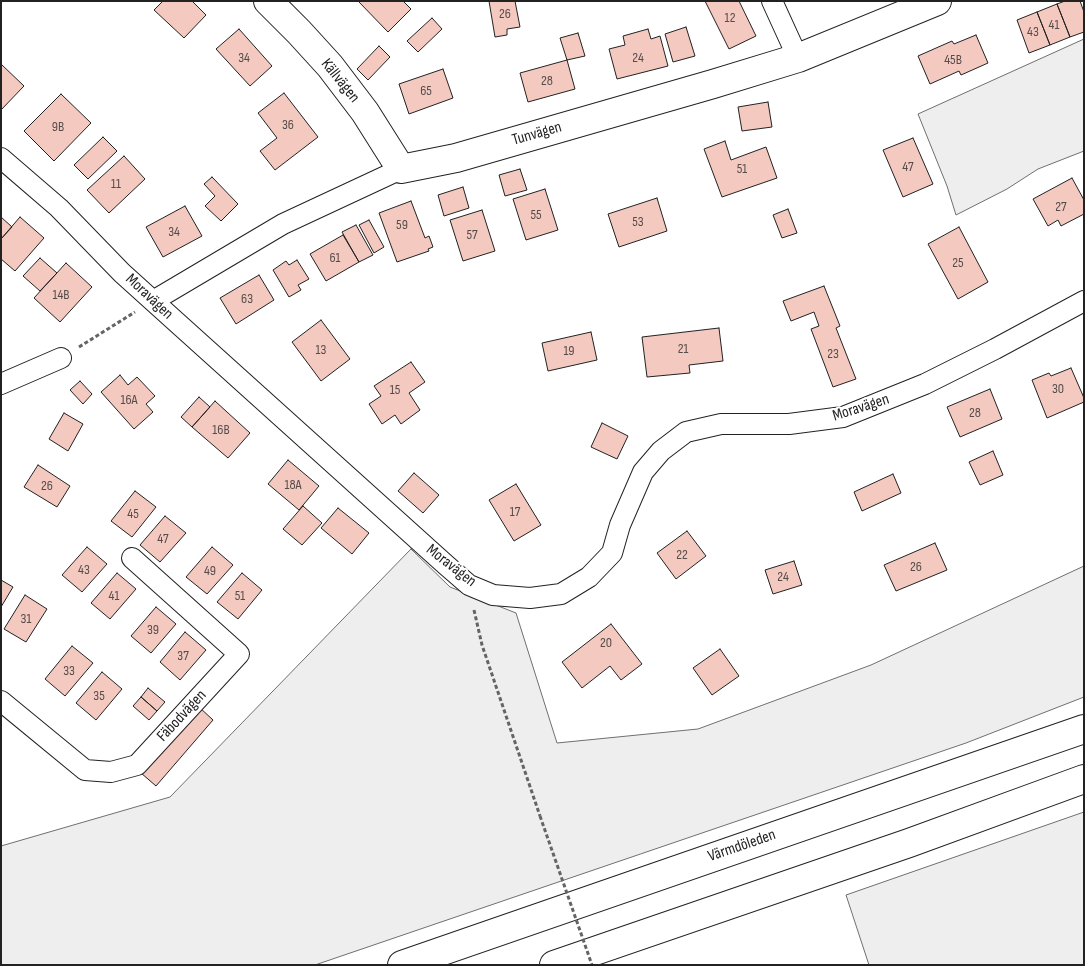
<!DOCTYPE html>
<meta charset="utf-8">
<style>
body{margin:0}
#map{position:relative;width:1085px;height:966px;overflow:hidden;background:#fff;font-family:"Sofia Sans Condensed",sans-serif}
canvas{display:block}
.frame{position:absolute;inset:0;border:2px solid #222;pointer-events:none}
</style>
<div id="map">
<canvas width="1085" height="966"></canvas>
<div class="frame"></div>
</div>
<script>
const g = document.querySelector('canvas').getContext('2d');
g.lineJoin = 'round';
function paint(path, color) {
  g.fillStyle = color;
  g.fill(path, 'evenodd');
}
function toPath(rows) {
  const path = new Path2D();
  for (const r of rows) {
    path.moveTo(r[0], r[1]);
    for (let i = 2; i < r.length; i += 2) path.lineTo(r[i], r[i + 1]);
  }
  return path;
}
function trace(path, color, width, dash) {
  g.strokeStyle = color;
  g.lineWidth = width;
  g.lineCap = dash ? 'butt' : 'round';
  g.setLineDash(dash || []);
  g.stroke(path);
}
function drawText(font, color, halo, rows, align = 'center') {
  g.font = font + ' "Sofia Sans Condensed",sans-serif';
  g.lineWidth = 4;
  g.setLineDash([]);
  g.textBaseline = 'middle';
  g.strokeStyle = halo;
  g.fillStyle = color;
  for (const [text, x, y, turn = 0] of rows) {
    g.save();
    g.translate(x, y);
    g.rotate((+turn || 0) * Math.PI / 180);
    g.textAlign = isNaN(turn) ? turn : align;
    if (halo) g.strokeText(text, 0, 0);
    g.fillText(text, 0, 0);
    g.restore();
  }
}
const green = toPath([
 [1084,39,1084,151,1038,169,1007,189,956,215,947,186,918,114,1084,39],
 [411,549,450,587,516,613,557,743,698,729,871,665,1084,566,1084,697,966,743,315,965,1,965,1,846,170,797,411,549],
 [1084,812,1084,965,869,965,846,895,1084,812]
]);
const building = toPath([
 [163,1,192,1,206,15,184,38,154,10,163,1],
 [358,1,403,1,411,9,388,32,358,1],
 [489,1,515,1,520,27,507,29,507,35,495,37,489,1],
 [705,1,739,1,756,36,729,49,705,1],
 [1065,1,1080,1,1084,12,1084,32,1070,37,1057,4,1065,1],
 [1057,4,1070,37,1050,45,1037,12,1057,4],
 [1037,12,1050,45,1029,53,1017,20,1037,12],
 [432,18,442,29,418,52,407,41,432,18],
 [686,27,695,56,673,62,665,34,686,27],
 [239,29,272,66,250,86,216,49,239,29],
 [648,29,651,39,660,36,668,66,617,79,609,49,625,45,623,36,648,29],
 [578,33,585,56,567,60,560,38,578,33],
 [976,35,988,63,961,75,959,71,930,84,918,56,952,41,954,44,976,35],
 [379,46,390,57,368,80,357,69,379,46],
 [567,60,575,89,528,102,520,73,567,60],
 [1,64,24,86,1,110,1,64],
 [443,69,453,98,409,114,399,84,443,69],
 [284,93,318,137,275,170,260,151,277,138,258,113,284,93],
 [61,94,91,123,54,161,24,131,61,94],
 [768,102,772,127,742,131,738,107,768,102],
 [103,137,117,151,88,179,74,165,103,137],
 [913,138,933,184,903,197,883,150,913,138],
 [725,141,731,160,766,147,777,178,722,197,704,149,725,141],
 [124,156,145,179,109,213,87,190,124,156],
 [520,169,527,190,505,196,499,175,520,169],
 [212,177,238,204,221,221,205,206,215,196,204,184,212,177],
 [1072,178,1084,200,1084,214,1061,226,1058,220,1048,226,1033,199,1072,178],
 [463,187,469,208,444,216,438,195,463,187],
 [545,189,558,230,526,240,513,199,545,189],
 [657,198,667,231,619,247,608,214,657,198],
 [411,201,425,238,429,236,433,247,428,249,429,251,397,262,379,213,411,201],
 [185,206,202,236,163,257,146,227,185,206],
 [788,209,797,233,782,238,773,215,788,209],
 [482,210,495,251,463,261,450,220,482,210],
 [1,217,12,227,1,239,1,217],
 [20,217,44,238,15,271,1,259,1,239,20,217],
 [369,220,384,247,374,253,359,225,369,220],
 [356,225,373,255,359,262,342,232,356,225],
 [959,227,988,282,958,299,928,244,959,227],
 [343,235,359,262,326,281,310,254,343,235],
 [40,258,57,273,40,291,23,276,40,258],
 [297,260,309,279,298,285,301,290,289,297,273,270,286,261,289,265,297,260],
 [66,263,92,287,60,322,34,298,66,263],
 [259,275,274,300,236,324,220,298,259,275],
 [824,286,840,326,836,328,856,379,833,387,811,329,819,326,814,312,791,321,783,301,824,286],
 [321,320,350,359,321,381,292,342,321,320],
 [719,328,723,361,689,365,690,373,647,377,642,337,719,328],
 [591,332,597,360,548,371,542,343,591,332],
 [411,362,425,382,409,393,420,410,401,424,395,415,382,424,369,404,381,396,374,386,411,362],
 [1071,368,1084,398,1084,402,1047,418,1032,380,1049,373,1051,376,1071,368],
 [120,375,128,385,137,377,155,396,146,404,153,412,134,429,101,392,120,375],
 [80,381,92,394,83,404,70,390,80,381],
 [990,389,1002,419,960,437,947,407,990,389],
 [199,397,210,407,192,427,181,417,199,397],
 [215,401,250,433,228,458,192,427,215,401],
 [64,413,83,424,68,451,49,439,64,413],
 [602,423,628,436,617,459,591,447,602,423],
 [993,451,1003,475,980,485,969,462,993,451],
 [288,460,319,486,299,510,268,484,288,460],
 [38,465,70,486,57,507,24,487,38,465],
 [414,473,439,495,423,513,398,491,414,473],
 [893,474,901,493,862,511,854,492,893,474],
 [516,484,541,525,514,541,489,500,516,484],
 [135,491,156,507,132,537,111,521,135,491],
 [303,506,322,523,302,545,283,529,303,506],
 [338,508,369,533,352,554,321,528,338,508],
 [165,516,186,533,160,562,140,545,165,516],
 [687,531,706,556,676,579,657,553,687,531],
 [935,543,947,570,896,591,884,565,935,543],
 [87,547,107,564,82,592,62,575,87,547],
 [212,547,233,565,207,594,186,577,212,547],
 [794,561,802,585,773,594,765,570,794,561],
 [117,573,136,589,110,619,91,603,117,573],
 [242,573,262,590,238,619,217,602,242,573],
 [1,580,13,587,1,607,1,580],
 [25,595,47,609,26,642,4,629,25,595],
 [156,607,176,624,151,653,131,636,156,607],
 [611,624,642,664,621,680,610,666,582,688,562,662,611,624],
 [185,632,206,650,180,680,160,662,185,632],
 [72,646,93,663,65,696,45,679,72,646],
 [720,649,739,676,712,695,693,668,720,649],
 [102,672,122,689,96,720,76,703,102,672],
 [148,688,165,702,157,711,141,697,148,688],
 [141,697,157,711,149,720,133,706,141,697],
 [199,707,213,720,156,786,141,773,199,707]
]);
const path = toPath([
 [79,347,135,312],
 [474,610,482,645,540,816]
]);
const street = toPath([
 [772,1,798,58],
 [1,158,59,208,122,273,153,301,446,565,469,585,493,595,530,598,561,594,589,577,612,553,620,525,643,472,661,451,686,432,721,424,789,424,843,417,925,384,995,349,1084,301],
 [153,301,283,224,401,169],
 [1,384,61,358],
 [1,701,85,770,111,772,137,765,239,654,132,558]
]);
const secondary = toPath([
 [268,1,299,32,330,66,365,112,401,169,456,158,713,84,798,58,937,1]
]);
const highway = toPath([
 [402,965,1084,729],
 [554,965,909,843,1084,779]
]);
const pathBridge = toPath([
 [540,816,592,965]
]);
const numberNames = [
 ["26",505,14],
 ["12",730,18],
 ["41",1054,25],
 ["43",1033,32],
 ["34",244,58],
 ["24",638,58],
 ["45B",953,60],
 ["28",547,81],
 ["65",426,91],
 ["36",288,125],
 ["9B",58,127],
 ["47",908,167],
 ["51",742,169],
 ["11",116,184],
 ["27",1061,207],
 ["55",536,215],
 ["53",638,222],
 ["59",402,225],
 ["34",174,232],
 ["57",472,235],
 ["61",335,258],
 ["25",958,263],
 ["14B",61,295],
 ["63",247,299],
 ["21",683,349],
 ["13",321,350],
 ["19",569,351],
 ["23",833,354],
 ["30",1058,389],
 ["15",395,390],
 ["16A",129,400],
 ["28",975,413],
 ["16B",221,430],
 ["18A",293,485],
 ["26",47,486],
 ["17",515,512],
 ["45",133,514],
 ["47",163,539],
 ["22",682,555],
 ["26",916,567],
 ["43",84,570],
 ["49",210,571],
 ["24",783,577],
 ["41",114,596],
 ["51",240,596],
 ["31",26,619],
 ["39",153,630],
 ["20",606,643],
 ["37",183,656],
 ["33",69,671],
 ["35",99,696]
];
const streetNames = [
 ["Källvägen",340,81,51],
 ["Tunvägen",537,134,-16],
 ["Moravägen",149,297,43],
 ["Moravägen",861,408,-18],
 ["Moravägen",451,566,38],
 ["Fäbodvägen",182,716,-47],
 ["Värmdöleden",742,846,-19]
];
paint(green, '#eee');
trace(green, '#6f6f6f', 1);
paint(building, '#f3c9c0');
trace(building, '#222', 1);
trace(street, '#222', 22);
trace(secondary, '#222', 30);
trace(highway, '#222', 30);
trace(path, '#646464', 3, [4, 2.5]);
trace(street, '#fff', 20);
trace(secondary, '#fff', 28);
trace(highway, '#fff', 28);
trace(pathBridge, '#646464', 3, [4, 2.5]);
drawText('14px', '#564c4a', null, numberNames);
drawText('16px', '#222', '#fff', streetNames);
</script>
